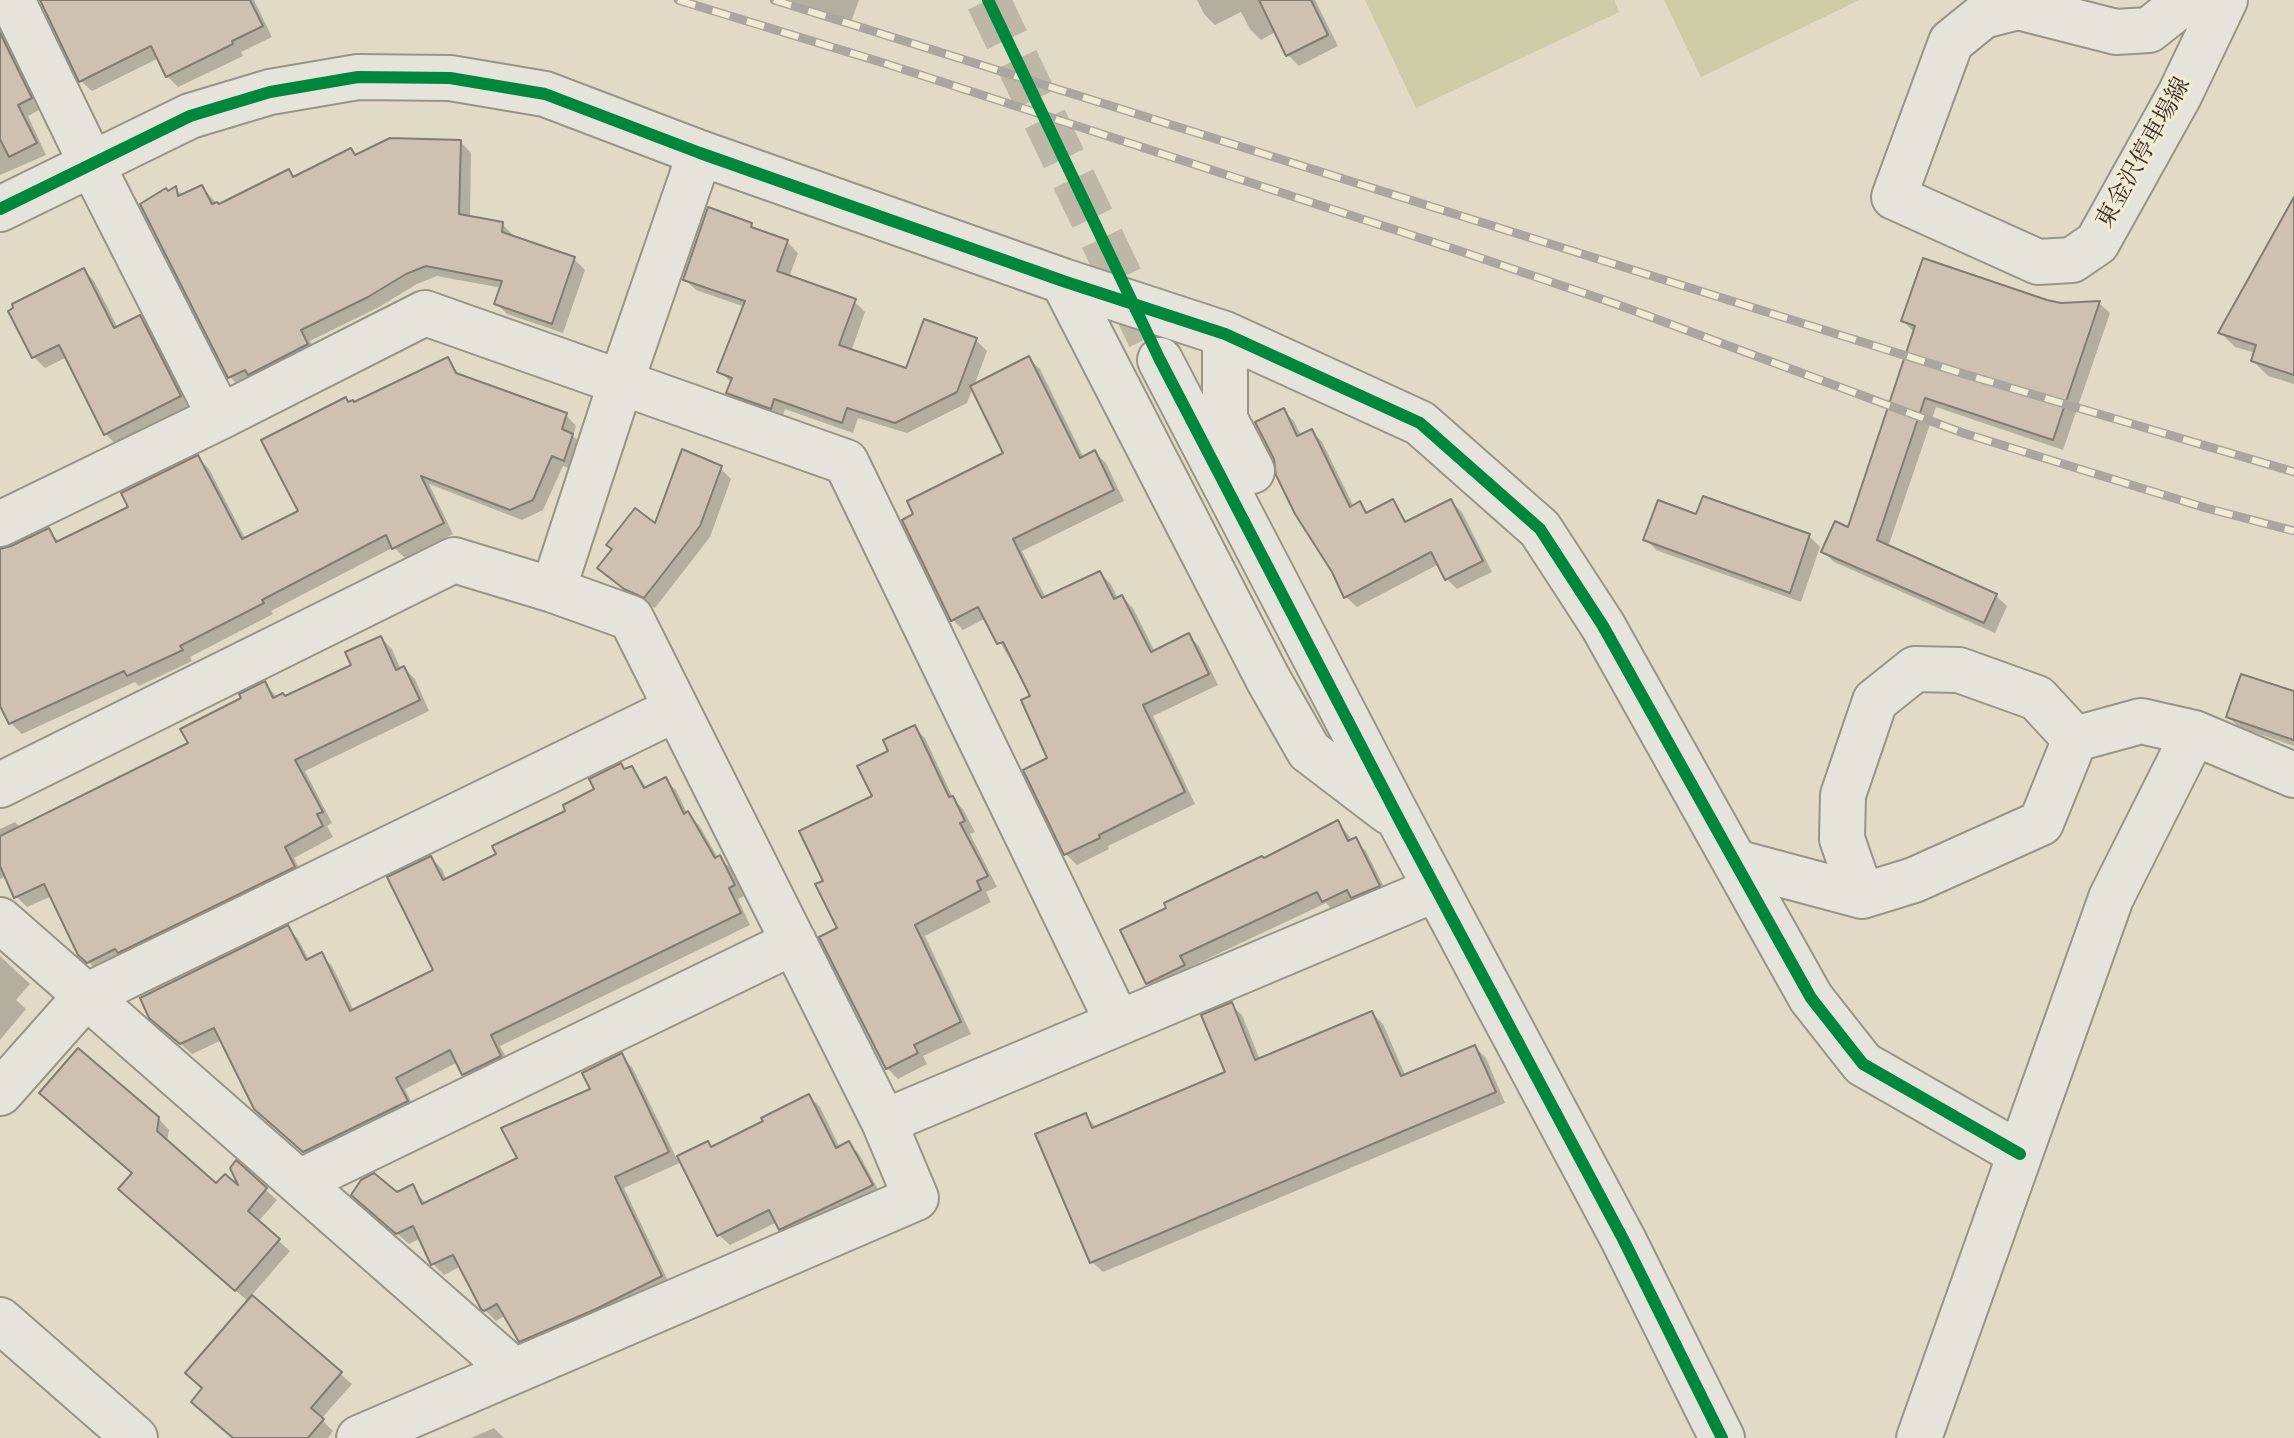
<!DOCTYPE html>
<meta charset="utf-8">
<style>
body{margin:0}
canvas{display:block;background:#e0dac6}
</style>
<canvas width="2294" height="1438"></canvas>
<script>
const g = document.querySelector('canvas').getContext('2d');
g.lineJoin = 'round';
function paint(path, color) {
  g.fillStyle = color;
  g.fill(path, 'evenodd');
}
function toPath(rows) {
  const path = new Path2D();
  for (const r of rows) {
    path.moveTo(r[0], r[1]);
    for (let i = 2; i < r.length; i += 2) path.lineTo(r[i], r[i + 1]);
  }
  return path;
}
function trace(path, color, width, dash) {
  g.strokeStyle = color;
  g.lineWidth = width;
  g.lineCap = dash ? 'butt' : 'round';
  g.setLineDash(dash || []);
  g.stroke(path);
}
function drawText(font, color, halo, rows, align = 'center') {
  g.font = font + ' "Sorts Mill Goudy","Noto Serif JP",serif';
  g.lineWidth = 6;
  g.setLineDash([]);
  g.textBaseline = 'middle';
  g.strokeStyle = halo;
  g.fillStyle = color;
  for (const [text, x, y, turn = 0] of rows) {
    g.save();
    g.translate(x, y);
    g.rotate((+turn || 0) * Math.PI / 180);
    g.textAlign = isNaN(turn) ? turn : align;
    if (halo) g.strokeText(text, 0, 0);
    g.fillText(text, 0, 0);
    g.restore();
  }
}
const green = toPath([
 [1365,0,1614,0,1619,12,1416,108],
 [1664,0,1859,0,1701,77]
]);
const shadow = toPath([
 [42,0,254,0,272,37,241,52,243,56,178,87,167,76,159,58,92,91,81,81],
 [789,0,859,0,851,22],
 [1197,0,1315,0,1338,46,1299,66,1288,55,1277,31,1261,40,1250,29,1241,12,1215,25,1204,14],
 [0,24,41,109,28,116,46,155,0,175],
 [461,142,471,153,470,218,502,224,513,235,513,238,574,259,585,270,563,333,507,314,496,303,502,288,437,276,417,284,379,307,310,341,318,355,241,388,230,377,142,205,176,189,183,196,202,187,219,206,289,171,296,178,351,150,357,156],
 [751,225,758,232,787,242,798,253,789,277,854,301,865,312,851,352,907,371,976,340,987,351,974,386,1029,359,1040,369,1084,458,1095,453,1106,463,1124,501,1022,551,1046,598,1100,574,1111,584,1118,599,1122,597,1133,608,1155,652,1188,636,1199,646,1218,685,1153,716,1195,804,1108,846,1109,849,1077,865,1066,854,1050,759,1032,697,986,618,963,630,952,619,1006,454,973,387,967,403,907,433,858,418,853,433,785,409,782,418,739,403,729,393,732,383,719,371,745,307,696,290,685,280],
 [2294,226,2294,384,2268,376,2253,361,2256,353,2235,347,2220,332],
 [84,270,94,281,118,328,140,317,150,328,191,407,116,445,106,434,67,357,45,368,34,357,11,312],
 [2099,303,2110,313,2063,450,1936,407,1888,547,1996,596,2007,606,1995,633,1834,562,1823,551,1849,530,1914,332,1903,321],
 [447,359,462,378,566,415,576,426,573,436,583,446,574,470,563,466,543,510,522,520,429,484,453,534,405,558,394,547,271,611,273,614,190,657,192,661,139,686,135,682,22,734,11,723,0,701,0,551,48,531,60,542,130,508,198,458,209,469,246,540,300,512,345,399,354,404],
 [1283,411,1294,421,1301,436,1312,431,1322,442,1354,507,1360,504,1370,514,1392,502,1408,523,1451,502,1462,512,1492,572,1457,589,1446,578,1439,564,1357,607,1346,597],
 [720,468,731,479,710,537,655,608,637,599,610,578,614,550,656,527],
 [1809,536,1820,547,1801,602,1656,550,1646,539],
 [381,638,392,649,401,670,404,668,415,679,429,711,305,771,332,823,327,826,333,837,294,858,304,878,99,972,80,954,52,896,27,907,16,896,7,876,0,879,0,829,15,822,21,828,190,744,265,684,278,698,286,698,353,666],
 [2294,693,2294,746,2239,727,2228,717],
 [914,727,925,738,954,800,963,809,975,832,970,834,997,887,986,892,991,902,925,936,971,1034,923,1056,927,1064,898,1079,887,1068,826,882,874,797,891,752],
 [621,766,626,771,632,768,647,788,665,780,676,790,687,813,699,825,718,858,731,868,744,896,738,899,750,925,500,1046,511,1067,475,1085,464,1074,458,1062,405,1089,417,1113,315,1162,267,1120,222,1040,192,1054,163,1028,288,928,298,939,309,960,321,955,332,966,354,1011,435,971,431,858,442,869,447,881,499,855,568,812,596,790],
 [1338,822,1353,841,1355,840,1366,851,1389,897,1334,912,1326,903,1190,967,1194,976,1159,994,1148,983,1264,860],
 [0,956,30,984,16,1000,26,1009,0,1040],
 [1231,1005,1242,1015,1260,1060,1372,1013,1383,1024,1406,1077,1475,1047,1486,1058,1505,1103,1103,1272,1092,1262,1085,1116,1096,1127,1228,1074],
 [621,1056,632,1067,677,1159,708,1143,713,1148,809,1096,820,1107,840,1148,848,1143,859,1154,882,1197,792,1239,777,1222,730,1245,719,1235,682,1162,624,1188,671,1287,531,1352,520,1341,506,1315,496,1321,482,1307,461,1266,444,1275,433,1264,421,1238,409,1244,364,1205,412,1187,426,1204,519,1159,593,1090],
 [158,1118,169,1130,167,1143,216,1186,244,1193,236,1163,277,1200,258,1222,290,1251,251,1296,352,1384,321,1419,333,1431,328,1438,234,1438,204,1389,249,1302,131,1200,134,1174],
 [494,1428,504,1438,471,1438]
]);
const building = toPath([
 [40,0,250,0,263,26,232,41,233,44,166,77,151,46,79,82,40,0],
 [1259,0,1311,0,1328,35,1286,56,1259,0],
 [0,33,32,98,18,105,37,143,9,157,0,139,0,33],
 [390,138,461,140,459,214,503,222,502,232,575,257,552,324,494,304,502,281,426,266,406,274,368,297,301,330,308,344,248,375,245,370,228,378,140,204,166,188,168,191,176,186,178,196,202,185,212,204,217,202,219,204,289,169,293,177,351,148,355,155,390,138],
 [2294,197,2294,375,2251,361,2256,345,2218,333,2294,197],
 [708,207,752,223,751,227,788,240,777,271,856,299,839,345,906,368,924,319,977,338,957,392,895,423,847,408,842,423,774,399,771,409,726,393,732,378,717,372,745,301,683,280,708,207],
 [1923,258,2047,300,2061,303,2100,301,2053,440,1925,398,1877,540,1997,594,1984,623,1821,552,1835,521,1848,527,1915,326,1901,321,1923,258],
 [84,268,114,328,140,315,181,396,104,435,59,345,32,358,8,311,13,308,12,304,84,268],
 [1029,356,1080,458,1095,450,1114,490,1013,539,1038,591,1042,598,1100,571,1114,599,1122,595,1151,652,1189,633,1209,674,1143,705,1185,792,1099,835,1100,838,1064,855,1023,770,1047,758,1021,700,1030,696,1003,642,997,644,978,607,951,621,902,520,913,514,907,501,1003,453,970,386,1029,356],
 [448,357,456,373,567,413,562,429,573,434,564,461,552,456,533,500,510,510,421,476,444,523,392,549,386,535,262,600,264,603,180,646,183,650,127,676,124,671,9,724,0,706,0,549,11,546,49,528,56,542,128,507,121,493,198,455,242,539,298,511,261,440,346,397,348,402,353,400,354,402,448,357],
 [1284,408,1297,436,1312,429,1350,507,1360,501,1366,513,1393,499,1405,522,1451,499,1483,561,1445,580,1431,552,1344,598,1332,572,1295,514,1276,475,1274,459,1255,422,1284,408],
 [682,449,722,466,700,526,644,598,624,589,597,568,612,549,606,545,635,508,655,523,682,449],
 [1703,496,1810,534,1790,593,1643,540,1658,500,1696,514,1703,496],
 [381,636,396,670,404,666,420,700,295,760,323,812,317,814,323,826,285,847,295,867,118,953,115,949,87,963,78,955,44,884,14,898,0,866,0,836,188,743,180,729,241,698,239,694,265,681,273,698,283,693,285,696,351,665,345,652,381,636],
 [2241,674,2294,691,2294,740,2226,717,2241,674],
 [915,725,949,797,953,796,965,821,960,823,988,876,977,881,981,890,915,925,961,1022,914,1045,918,1053,886,1069,819,937,837,928,815,884,823,881,799,831,872,796,857,766,888,751,883,740,915,725],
 [621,763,624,769,632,766,644,788,666,777,684,814,688,811,715,858,720,855,735,885,729,888,741,913,491,1035,501,1056,462,1075,450,1050,396,1078,408,1101,303,1152,254,1109,214,1028,180,1044,149,1018,140,998,288,925,306,960,322,952,350,1011,433,970,387,877,431,856,443,880,496,854,492,846,565,811,563,805,594,789,589,779,621,763],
 [1338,820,1348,841,1356,837,1380,886,1351,898,1347,890,1322,902,1317,892,1180,956,1185,965,1146,984,1120,930,1166,908,1164,903,1262,856,1264,858,1338,820],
 [1232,1002,1255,1060,1372,1011,1401,1076,1475,1045,1496,1092,1090,1263,1035,1134,1086,1113,1092,1128,1225,1072,1201,1015,1232,1002],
 [78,1048,159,1117,157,1131,216,1183,225,1174,238,1185,230,1168,236,1160,267,1188,248,1211,280,1239,235,1291,118,1189,132,1173,39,1093,78,1048],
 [622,1053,669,1152,615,1177,662,1276,596,1309,519,1342,497,1304,484,1311,481,1309,453,1255,431,1265,413,1226,396,1234,351,1195,361,1180,374,1173,397,1192,413,1184,422,1204,517,1158,501,1128,590,1089,582,1073,622,1053],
 [809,1094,836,1148,849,1141,873,1185,779,1230,769,1210,717,1236,677,1156,708,1141,711,1147,763,1121,761,1118,809,1094],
 [252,1295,342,1372,311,1408,324,1419,308,1438,233,1438,191,1402,202,1388,185,1373,252,1295]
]);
const minorTunnel = toPath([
 [988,0,1160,360]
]);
const minor = toPath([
 [12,0,91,163,220,417],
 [2187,0,2149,30,2116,32,2018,7,1983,16,1951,42,1894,197,2038,262,2072,260,2097,243,2180,94,2225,0],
 [0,209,190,116,270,92,358,77,450,78,545,94,700,153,1063,281,1225,334,1420,423,1540,529,1603,626,1811,998,1863,1064,2020,1154],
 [1063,281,1268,679,1309,751,1389,812],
 [1225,334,1225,419,1252,471],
 [1160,360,1400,821,1623,1239,1722,1438],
 [0,524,220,417,425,313,846,462,1118,1023],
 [553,590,631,618,884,1122],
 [2075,739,2041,823,1914,880,1862,896,1842,839,1843,795,1875,701,1915,669,1959,670,2037,698,2075,739,2141,721,2194,733,2294,775],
 [0,785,454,560,553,590,621,382,700,153],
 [1735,862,1862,896],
 [0,920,513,1370],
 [0,1093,86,996,676,709],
 [299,1182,794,942],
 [0,1320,135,1438],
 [359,1438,916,1198,884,1122,1436,889],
 [1919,1438,2111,898,2194,733]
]);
const rail = toPath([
 [678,0,887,64,1457,250,1616,304,1963,433,2206,508,2294,531],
 [774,0,1964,374,2294,472]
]);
const cycleway = toPath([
 [988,0,1160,360,1400,821,1623,1239,1722,1438],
 [0,209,190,116,270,92,358,77,450,78,545,94,700,153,1063,281,1225,334,1420,423,1540,529,1603,626,1811,998,1863,1064,2020,1154]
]);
const streetNames = [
 ["東金沢停車場線",2146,154,-61]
];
paint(green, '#cdcca6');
paint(shadow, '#0003');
paint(building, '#cec1b2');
trace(building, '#827c72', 2);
trace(minorTunnel, '#bfb7a6', 44, [44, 22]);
trace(minor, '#999488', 48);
trace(minor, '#e6e3da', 44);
trace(rail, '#aaa69e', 9);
trace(rail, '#f1ebd3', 6, [18]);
trace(cycleway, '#00873e', 12);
drawText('24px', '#3b2d28', '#f1ebd3', streetNames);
</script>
